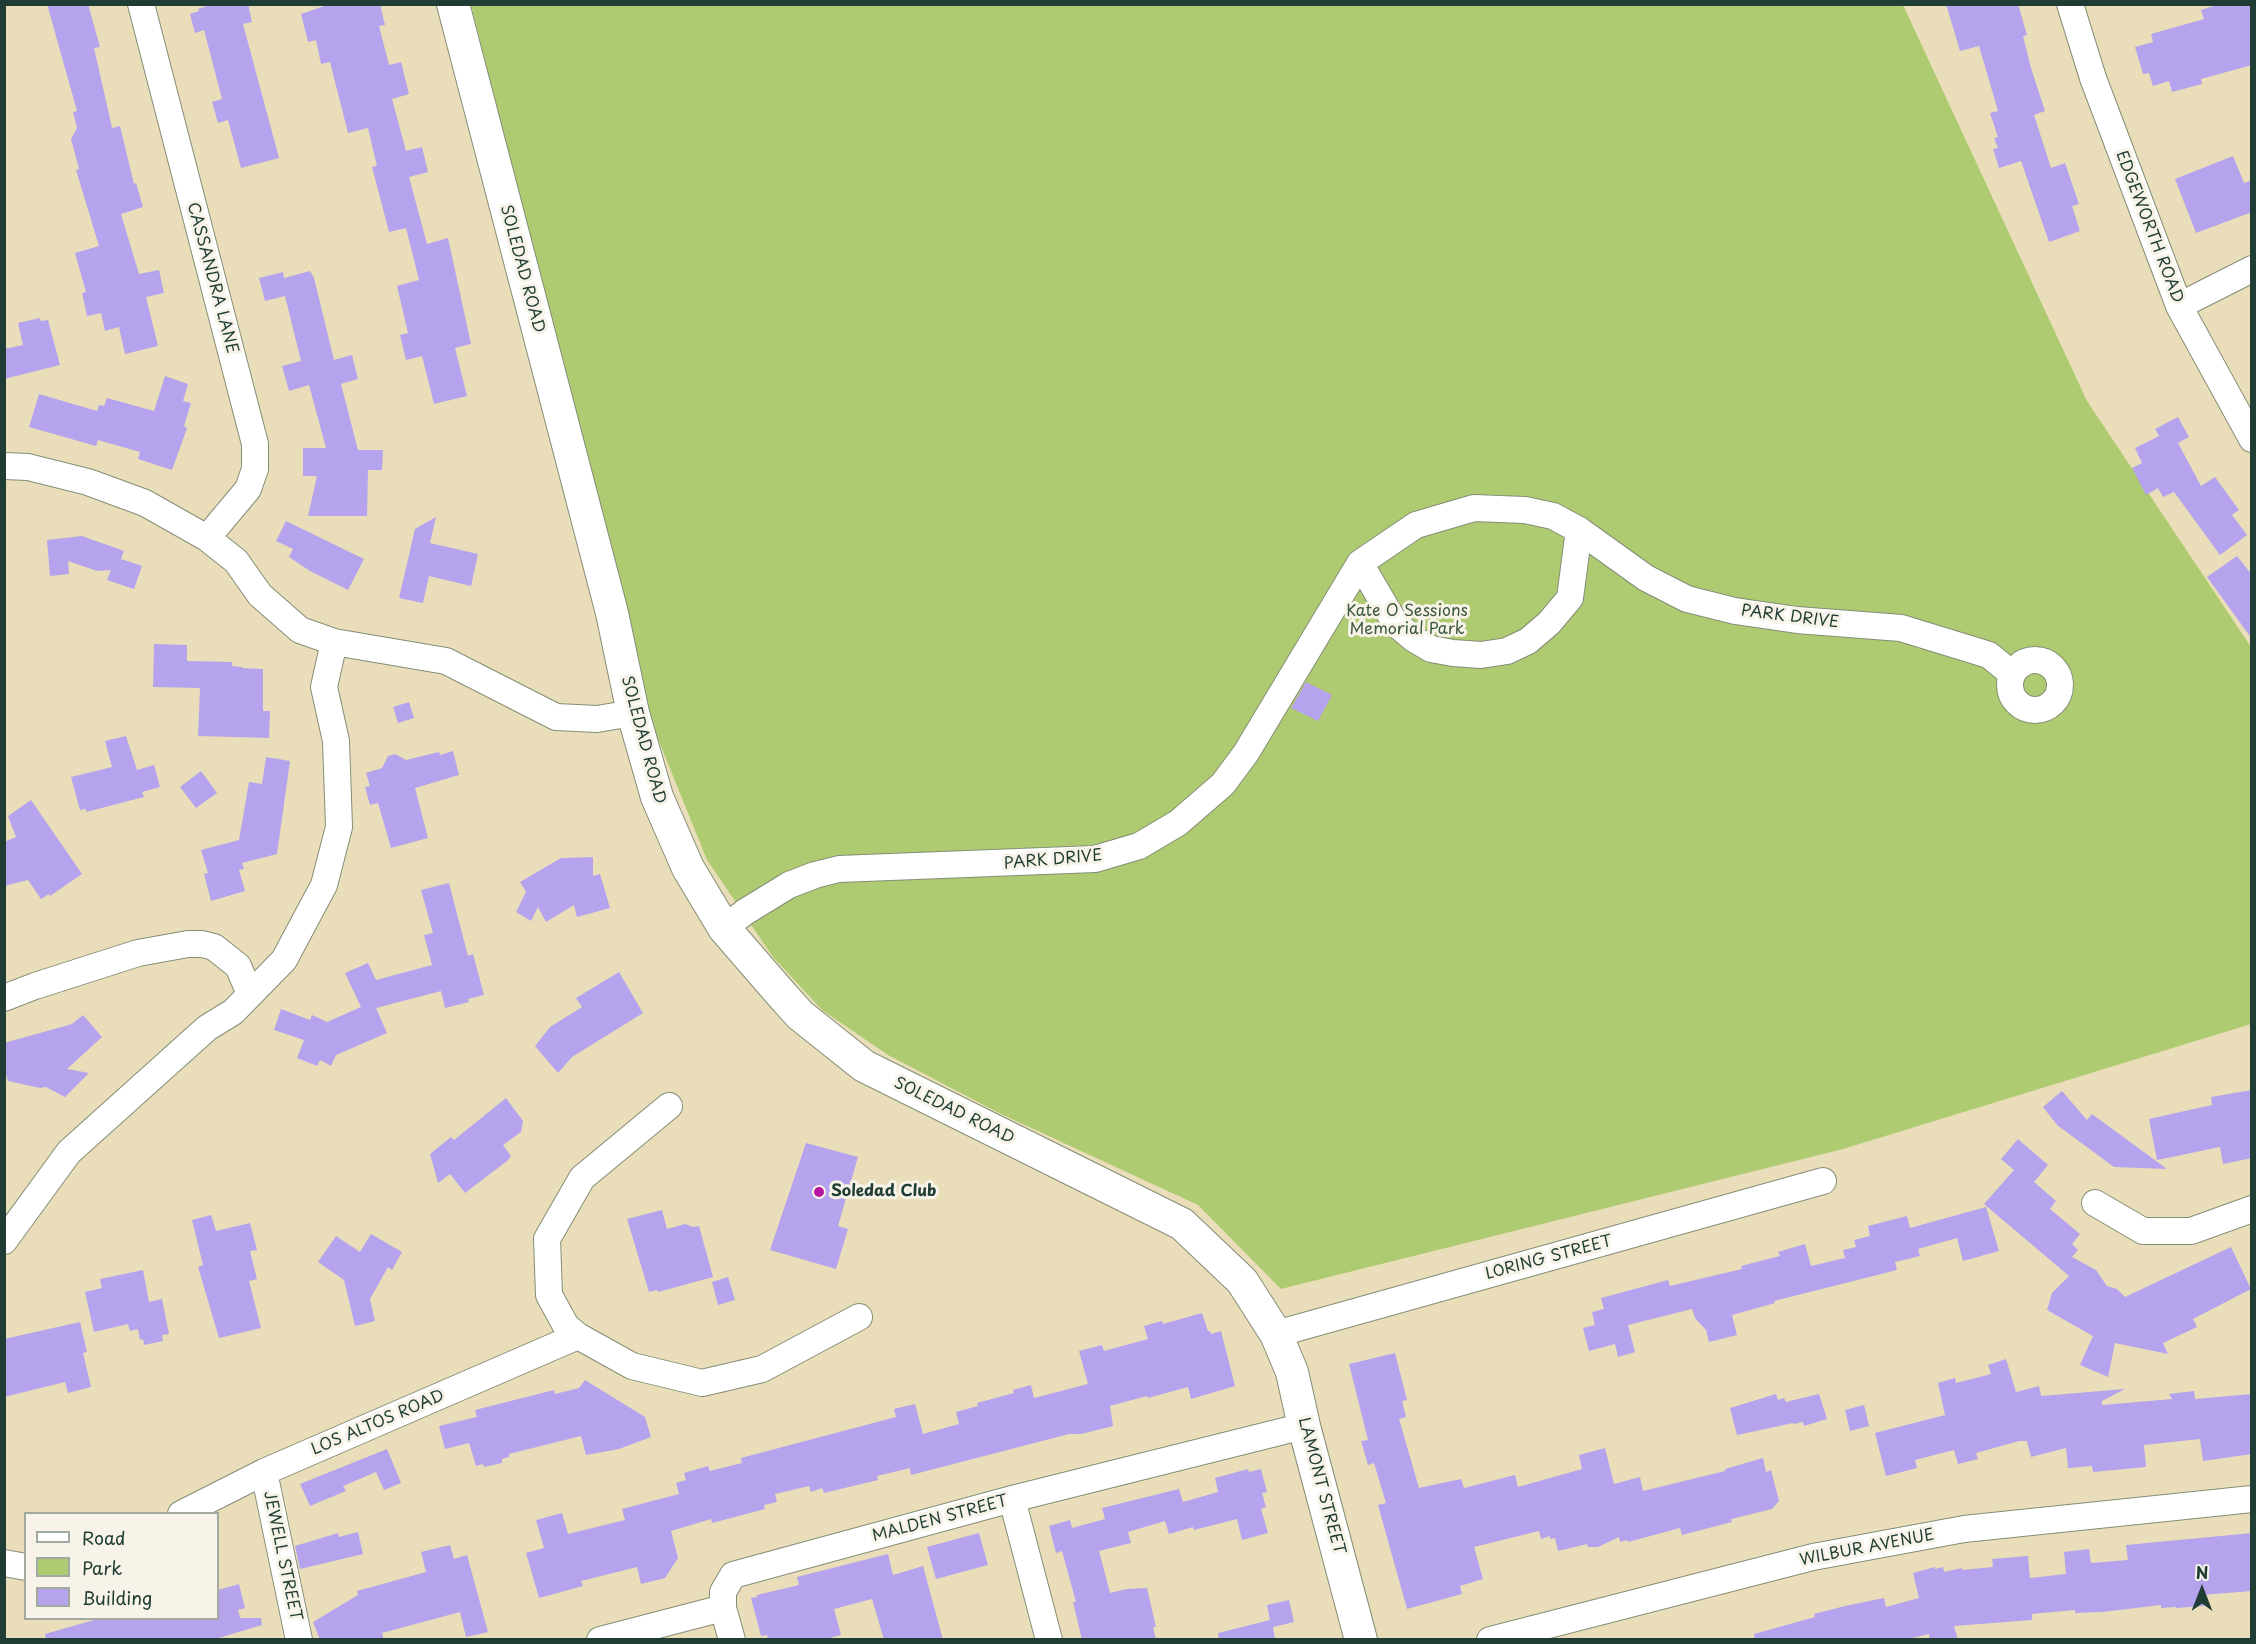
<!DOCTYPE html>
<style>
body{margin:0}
#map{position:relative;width:2256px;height:1644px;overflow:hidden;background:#e9deb9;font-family:"Playpen Sans",sans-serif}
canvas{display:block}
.frame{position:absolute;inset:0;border:6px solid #1f3d34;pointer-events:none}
.legend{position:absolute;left:24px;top:1512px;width:195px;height:108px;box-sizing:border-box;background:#f7f3e8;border:2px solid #a1aaa0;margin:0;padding:8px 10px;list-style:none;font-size:18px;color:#1f3d34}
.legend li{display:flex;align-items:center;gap:12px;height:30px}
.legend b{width:30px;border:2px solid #a1aaa0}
.north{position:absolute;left:2172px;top:1560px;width:60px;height:60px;-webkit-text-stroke:4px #f7f3e8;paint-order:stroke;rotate:0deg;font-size:16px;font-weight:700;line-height:24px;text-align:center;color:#1f3d34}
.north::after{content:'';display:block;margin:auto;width:21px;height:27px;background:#1f3d34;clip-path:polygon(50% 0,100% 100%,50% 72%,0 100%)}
</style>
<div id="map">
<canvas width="2256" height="1644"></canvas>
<div class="frame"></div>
<ul class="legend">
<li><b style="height:8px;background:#fff"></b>Road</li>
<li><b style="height:16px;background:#afcb72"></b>Park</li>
<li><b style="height:16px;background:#b5a3ee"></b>Building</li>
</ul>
<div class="north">N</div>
</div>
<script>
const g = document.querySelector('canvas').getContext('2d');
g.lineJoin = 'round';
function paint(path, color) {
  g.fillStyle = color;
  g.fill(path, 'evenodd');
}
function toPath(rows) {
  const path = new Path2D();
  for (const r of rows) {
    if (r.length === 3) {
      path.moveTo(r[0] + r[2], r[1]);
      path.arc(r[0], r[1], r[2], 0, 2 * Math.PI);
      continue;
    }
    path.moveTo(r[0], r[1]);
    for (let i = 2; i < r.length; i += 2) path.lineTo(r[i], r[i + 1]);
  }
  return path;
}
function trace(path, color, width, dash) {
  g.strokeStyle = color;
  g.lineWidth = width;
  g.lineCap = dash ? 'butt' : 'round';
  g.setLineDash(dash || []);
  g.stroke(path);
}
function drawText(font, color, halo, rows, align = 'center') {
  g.font = font + ' "Playpen Sans",sans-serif';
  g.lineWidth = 6;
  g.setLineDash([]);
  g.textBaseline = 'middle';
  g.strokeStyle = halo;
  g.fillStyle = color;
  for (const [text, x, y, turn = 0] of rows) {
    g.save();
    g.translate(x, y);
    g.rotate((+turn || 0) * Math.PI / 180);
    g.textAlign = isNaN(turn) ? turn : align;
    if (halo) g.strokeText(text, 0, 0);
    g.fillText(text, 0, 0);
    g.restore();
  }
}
const green = toPath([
 [471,5,1903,5,2087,401,2251,647,2251,1024,1843,1149,1281,1289,1198,1205,1001,1114,888,1055,822,1010,773,957,707,860,652,724]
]);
const building = toPath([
 [47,4,88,4,100,47,94,48,112,128,120,126,134,184,136,183,143,207,121,214,139,274,159,270,164,293,146,297,158,346,125,354,119,327,105,331,101,313,87,316,82,293,86,292,75,253,99,246,76,170,79,169,71,139,77,128,73,112,77,111],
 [214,4,248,4,252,22,243,24,279,158,241,168,228,120,218,123,212,102,222,99,204,30,195,33,190,14,199,11,198,9],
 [330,4,380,4,385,25,379,26,389,65,401,62,409,94,392,99,406,151,422,147,428,172,409,177,427,244,448,238,471,344,455,348,467,396,434,404,422,356,406,360,400,335,408,333,397,286,419,280,406,228,389,232,372,167,377,166,368,128,348,133,330,62,321,64,316,40,308,42,301,14],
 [1946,4,2018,4,2027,35,2023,36,2031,68,2045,111,2034,115,2051,168,2065,163,2079,204,2072,206,2080,231,2049,242,2021,161,1999,168,1993,149,1998,148,1994,138,1998,137,1990,113,1998,111,1979,46,1960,51],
 [2220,4,2252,4,2252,65,2201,79,2202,84,2172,92,2169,81,2153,86,2149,73,2143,74,2135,47,2153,42,2151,34,2204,19,2201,10],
 [2233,156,2244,183,2252,180,2252,212,2196,233,2175,179],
 [310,271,314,278,334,360,352,355,358,379,341,384,358,450,383,450,382,470,368,470,367,516,308,516,317,476,303,476,303,448,326,448,309,385,289,391,282,366,301,361,285,296,265,301,259,278,283,272,284,278],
 [40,318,41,321,48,320,60,365,4,379,4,349,23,345,18,323],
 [165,376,188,384,183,401,191,403,184,426,187,428,172,470,138,459,140,452,98,440,96,446,29,427,39,394,97,411,99,405,104,406,107,398,154,411],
 [2178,417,2189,437,2178,443,2201,486,2215,477,2239,510,2232,515,2247,535,2220,555,2174,492,2163,497,2158,488,2146,495,2132,468,2142,463,2135,448,2159,436,2155,429],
 [436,517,430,543,478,554,471,586,429,576,423,603,399,598,415,529],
 [286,521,364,559,348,590,310,571,289,557,293,549,276,541],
 [82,536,124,551,121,559,142,566,134,589,107,580,111,570,97,571,68,561,69,574,50,576,47,540],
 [2237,556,2252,575,2252,639,2207,577],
 [154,644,187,645,187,661,232,662,232,666,242,667,242,668,263,669,263,711,270,711,269,738,198,736,200,688,153,687],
 [1306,682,1332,695,1318,721,1291,708],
 [409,702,414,718,398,723,393,707],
 [126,736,137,770,154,765,160,787,142,792,144,797,86,812,86,809,80,810,71,777,112,767,105,741],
 [453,751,459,775,415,788,428,838,391,848,378,803,370,805,365,787,370,786,366,773,382,768,388,756,395,754,406,760,439,752,440,755],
 [266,757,290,761,277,854,242,863,244,869,239,870,245,891,211,901,204,874,208,873,201,850,239,840,249,782,262,784],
 [201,771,217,793,196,808,180,787],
 [31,800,82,874,50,896,49,894,41,899,28,880,4,886,4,842,16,837,8,816],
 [593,857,593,876,600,874,610,908,577,917,574,905,546,922,538,907,531,921,516,912,526,892,520,882,561,858],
 [449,883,468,956,473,954,484,995,468,999,469,1002,445,1008,441,991,376,1008,387,1033,336,1055,331,1066,320,1060,317,1066,297,1058,304,1040,274,1030,281,1009,310,1020,312,1015,327,1022,361,1007,345,973,368,963,376,980,432,965,424,935,433,933,421,890],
 [619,972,643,1013,572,1057,558,1073,535,1046,550,1027,582,1007,576,998],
 [83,1015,102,1037,67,1069,89,1073,65,1097,46,1087,40,1088,8,1081,4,1068,4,1043,72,1024],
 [2252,1090,2252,1158,2223,1164,2220,1147,2157,1160,2149,1119,2212,1105,2211,1097],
 [2062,1091,2087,1120,2092,1114,2167,1169,2114,1167,2057,1125,2043,1107],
 [506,1098,523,1121,521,1132,503,1145,511,1156,507,1161,465,1193,450,1174,438,1183,430,1154,451,1137,454,1140],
 [2018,1139,2048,1165,2034,1182,2056,1201,2050,1209,2080,1234,2072,1244,2078,1250,2072,1257,2096,1270,2107,1286,2117,1289,2125,1297,2231,1247,2251,1289,2193,1319,2197,1327,2163,1343,2168,1354,2115,1343,2108,1377,2080,1365,2093,1336,2047,1310,2052,1293,2069,1276,1984,1204,2014,1170,2001,1159],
 [806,1143,858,1157,838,1226,848,1229,836,1269,770,1250],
 [1986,1207,1999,1251,1963,1261,1957,1238,1918,1249,1920,1256,1895,1262,1897,1270,1774,1301,1775,1303,1732,1315,1737,1335,1709,1342,1706,1330,1695,1318,1692,1309,1628,1325,1635,1352,1618,1357,1615,1344,1589,1351,1583,1328,1595,1325,1592,1312,1604,1309,1601,1298,1668,1280,1670,1286,1742,1269,1741,1266,1780,1256,1778,1252,1805,1244,1811,1266,1845,1258,1843,1250,1856,1247,1854,1240,1870,1236,1868,1226,1907,1216,1910,1228],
 [662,1210,667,1229,685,1224,693,1227,699,1226,713,1277,658,1292,657,1290,649,1292,627,1219],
 [211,1215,216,1231,250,1223,257,1250,250,1251,257,1279,249,1281,261,1328,219,1338,198,1267,203,1265,192,1220],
 [371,1234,402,1252,392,1270,388,1267,370,1299,375,1321,355,1326,344,1280,318,1262,336,1236,360,1252],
 [143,1270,149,1302,162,1299,169,1334,162,1335,163,1341,144,1345,143,1339,140,1340,138,1329,130,1331,128,1324,94,1332,85,1292,102,1288,100,1279],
 [728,1277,735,1300,718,1305,712,1282],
 [1202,1313,1208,1331,1210,1331,1211,1334,1221,1331,1235,1386,1191,1399,1188,1387,1148,1398,1147,1396,1110,1406,1113,1426,1081,1434,1069,1434,911,1475,910,1468,877,1476,878,1480,824,1493,822,1488,811,1492,809,1486,775,1494,777,1502,764,1505,765,1509,712,1523,711,1519,671,1531,678,1558,665,1578,641,1584,637,1567,581,1581,583,1586,539,1598,526,1553,544,1548,536,1520,562,1513,568,1534,625,1520,622,1509,679,1494,676,1483,686,1480,684,1473,708,1466,710,1471,742,1463,741,1458,896,1417,894,1409,915,1404,923,1434,959,1424,956,1412,978,1406,977,1403,1014,1393,1013,1390,1031,1385,1034,1398,1088,1384,1079,1351,1102,1345,1104,1351,1148,1339,1144,1326,1162,1321,1163,1324],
 [80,1322,87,1352,83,1353,91,1387,68,1393,65,1382,4,1397,4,1339],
 [1395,1353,1407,1400,1402,1401,1406,1417,1399,1419,1419,1488,1461,1479,1464,1488,1515,1475,1518,1487,1582,1469,1579,1455,1605,1448,1614,1484,1640,1477,1643,1491,1725,1471,1725,1469,1763,1458,1766,1472,1771,1470,1779,1501,1772,1509,1731,1519,1732,1522,1682,1535,1680,1528,1628,1542,1627,1540,1620,1542,1619,1537,1598,1547,1588,1547,1587,1544,1558,1551,1555,1538,1550,1539,1550,1536,1541,1539,1539,1531,1474,1547,1483,1579,1460,1586,1462,1594,1407,1609,1378,1505,1386,1503,1374,1463,1368,1465,1361,1441,1368,1440,1349,1364],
 [2006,1359,2016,1392,2039,1386,2041,1396,2125,1389,2102,1401,2102,1405,2172,1399,2169,1394,2194,1391,2195,1399,2252,1394,2252,1454,2203,1461,2200,1439,2144,1445,2146,1467,2093,1472,2092,1466,2068,1468,2066,1448,2031,1457,2027,1441,2019,1441,1976,1453,1978,1459,1958,1464,1954,1450,1915,1460,1917,1468,1886,1476,1875,1433,1945,1415,1938,1383,1955,1378,1956,1383,1991,1374,1988,1365],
 [585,1380,645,1417,651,1437,619,1449,586,1455,581,1436,509,1454,509,1457,502,1459,502,1463,484,1467,483,1464,476,1466,469,1443,445,1449,439,1426,477,1417,475,1410,554,1390,555,1394,579,1388],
 [1776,1394,1778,1400,1784,1398,1786,1402,1819,1394,1827,1419,1804,1426,1803,1422,1794,1424,1793,1423,1737,1435,1730,1408],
 [1864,1405,1869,1426,1850,1431,1845,1410],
 [387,1449,401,1483,384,1490,376,1472,343,1486,346,1491,310,1506,300,1484],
 [1248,1469,1249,1472,1261,1469,1267,1492,1262,1493,1266,1507,1261,1509,1268,1533,1242,1540,1237,1519,1194,1530,1193,1527,1169,1534,1165,1521,1128,1532,1131,1543,1099,1551,1110,1593,1127,1589,1147,1588,1156,1627,1153,1627,1156,1640,1082,1640,1073,1602,1076,1602,1062,1551,1056,1553,1049,1526,1070,1520,1072,1528,1105,1519,1102,1508,1179,1489,1183,1502,1218,1492,1215,1478],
 [358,1532,363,1554,300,1569,295,1546,338,1533,339,1537],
 [979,1533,988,1565,936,1579,927,1547],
 [2252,1533,2252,1591,2202,1595,2204,1606,2176,1608,2176,1607,2161,1608,2161,1605,2102,1612,2075,1613,2075,1610,2032,1614,2032,1620,1954,1626,1958,1640,1930,1640,1929,1634,1904,1640,1755,1640,1754,1634,1815,1617,1814,1614,1845,1606,1884,1598,1886,1607,1919,1598,1913,1573,1935,1567,1935,1569,1943,1567,1944,1572,1962,1568,1962,1570,1993,1567,1992,1559,2028,1556,2030,1578,2066,1574,2064,1552,2089,1549,2091,1563,2128,1560,2126,1545],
 [450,1545,454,1559,467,1555,488,1632,466,1637,460,1612,382,1633,384,1640,320,1640,313,1622,358,1595,357,1591,426,1572,421,1552],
 [888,1554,893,1575,923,1566,943,1640,884,1640,872,1599,834,1609,841,1635,822,1640,768,1640,767,1635,761,1636,751,1598,757,1597,757,1595,799,1585,797,1577],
 [239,1584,245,1608,238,1610,240,1618,261,1618,262,1625,212,1640,46,1640,45,1634,101,1618,218,1618,218,1590],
 [1289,1600,1294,1622,1273,1627,1275,1640,1219,1640,1218,1633,1270,1620,1267,1605]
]);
const minor = toPath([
 [141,4,255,444,255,469,248,489,207,538],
 [2070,4,2093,78,2179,306,2252,439],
 [2179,306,2252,269],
 [4,466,28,467,88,482,145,503,207,538,236,561,260,595,300,630,334,642,446,661,556,717,597,719,633,713],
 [1360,563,1395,623,1414,639,1431,649,1453,653,1481,655,1507,651,1528,641,1549,623,1570,598,1579,530],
 [2035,685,25],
 [724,928,745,912,789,885,815,875,839,869,1095,859,1139,846,1178,823,1223,784,1246,753,1360,563,1416,525,1474,508,1525,510,1553,516,1579,530,1646,578,1687,599,1735,611,1797,620,1901,628,1989,655,2012,674],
 [4,998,35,986,138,953,188,944,202,944,214,947,238,966,250,994],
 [669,1106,582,1178,547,1239,549,1295,566,1326,578,1336,632,1366,702,1383,762,1369,859,1317],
 [2095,1203,2143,1231,2191,1231,2252,1209],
 [4,1241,69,1152,207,1028,233,1012,284,960,324,885,339,827,336,741,324,687,334,642],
 [1276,1334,1823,1181],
 [264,1472,299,1640],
 [1012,1499,1049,1640],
 [181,1514,264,1472,578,1336],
 [4,1563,26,1567],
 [600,1640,723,1608],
 [732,1640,723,1608,723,1592,733,1575,1012,1499,1304,1426],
 [1490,1640,1813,1557,1964,1529,2252,1499]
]);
const tertiary = toPath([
 [453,4,612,613,633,713,657,797,688,868,724,928,782,995,800,1015,864,1066,1182,1224,1242,1281,1276,1334,1292,1372,1304,1426,1361,1640]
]);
const markers = [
 [819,1192,6,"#b5179e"]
];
const streetNames = [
 ["EDGEWORTH ROAD",2149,227,69],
 ["SOLEDAD ROAD",522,269,75],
 ["CASSANDRA LANE",212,278,75],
 ["PARK DRIVE",1790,617,7],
 ["SOLEDAD ROAD",643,740,75],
 ["PARK DRIVE",1053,860,-5],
 ["SOLEDAD ROAD",954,1111,26],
 ["LORING STREET",1549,1258,-15],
 ["LOS ALTOS ROAD",378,1423,-23],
 ["LAMONT STREET",1321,1486,75],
 ["MALDEN STREET",940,1519,-15],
 ["WILBUR AVENUE",1867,1548,-11],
 ["JEWELL STREET",282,1556,78]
];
const parkNames = [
 ["Kate O Sessions",1407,612],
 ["Memorial Park",1407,630]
];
const poiNames = [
 ["Soledad Club",831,1192]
];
paint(green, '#afcb72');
paint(building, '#b5a3ee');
trace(minor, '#848e76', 28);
trace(tertiary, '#848e76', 34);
trace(minor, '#fff', 26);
trace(tertiary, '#fff', 32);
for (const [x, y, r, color] of markers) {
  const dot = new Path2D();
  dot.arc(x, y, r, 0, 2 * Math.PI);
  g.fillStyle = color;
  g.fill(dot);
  trace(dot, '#f7f3e8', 2);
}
drawText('16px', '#1f3d34', '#f7f3e8', streetNames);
drawText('16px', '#3c5940', '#f7f3e8', parkNames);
drawText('bold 16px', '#1f3d34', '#f7f3e8', poiNames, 'left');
</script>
